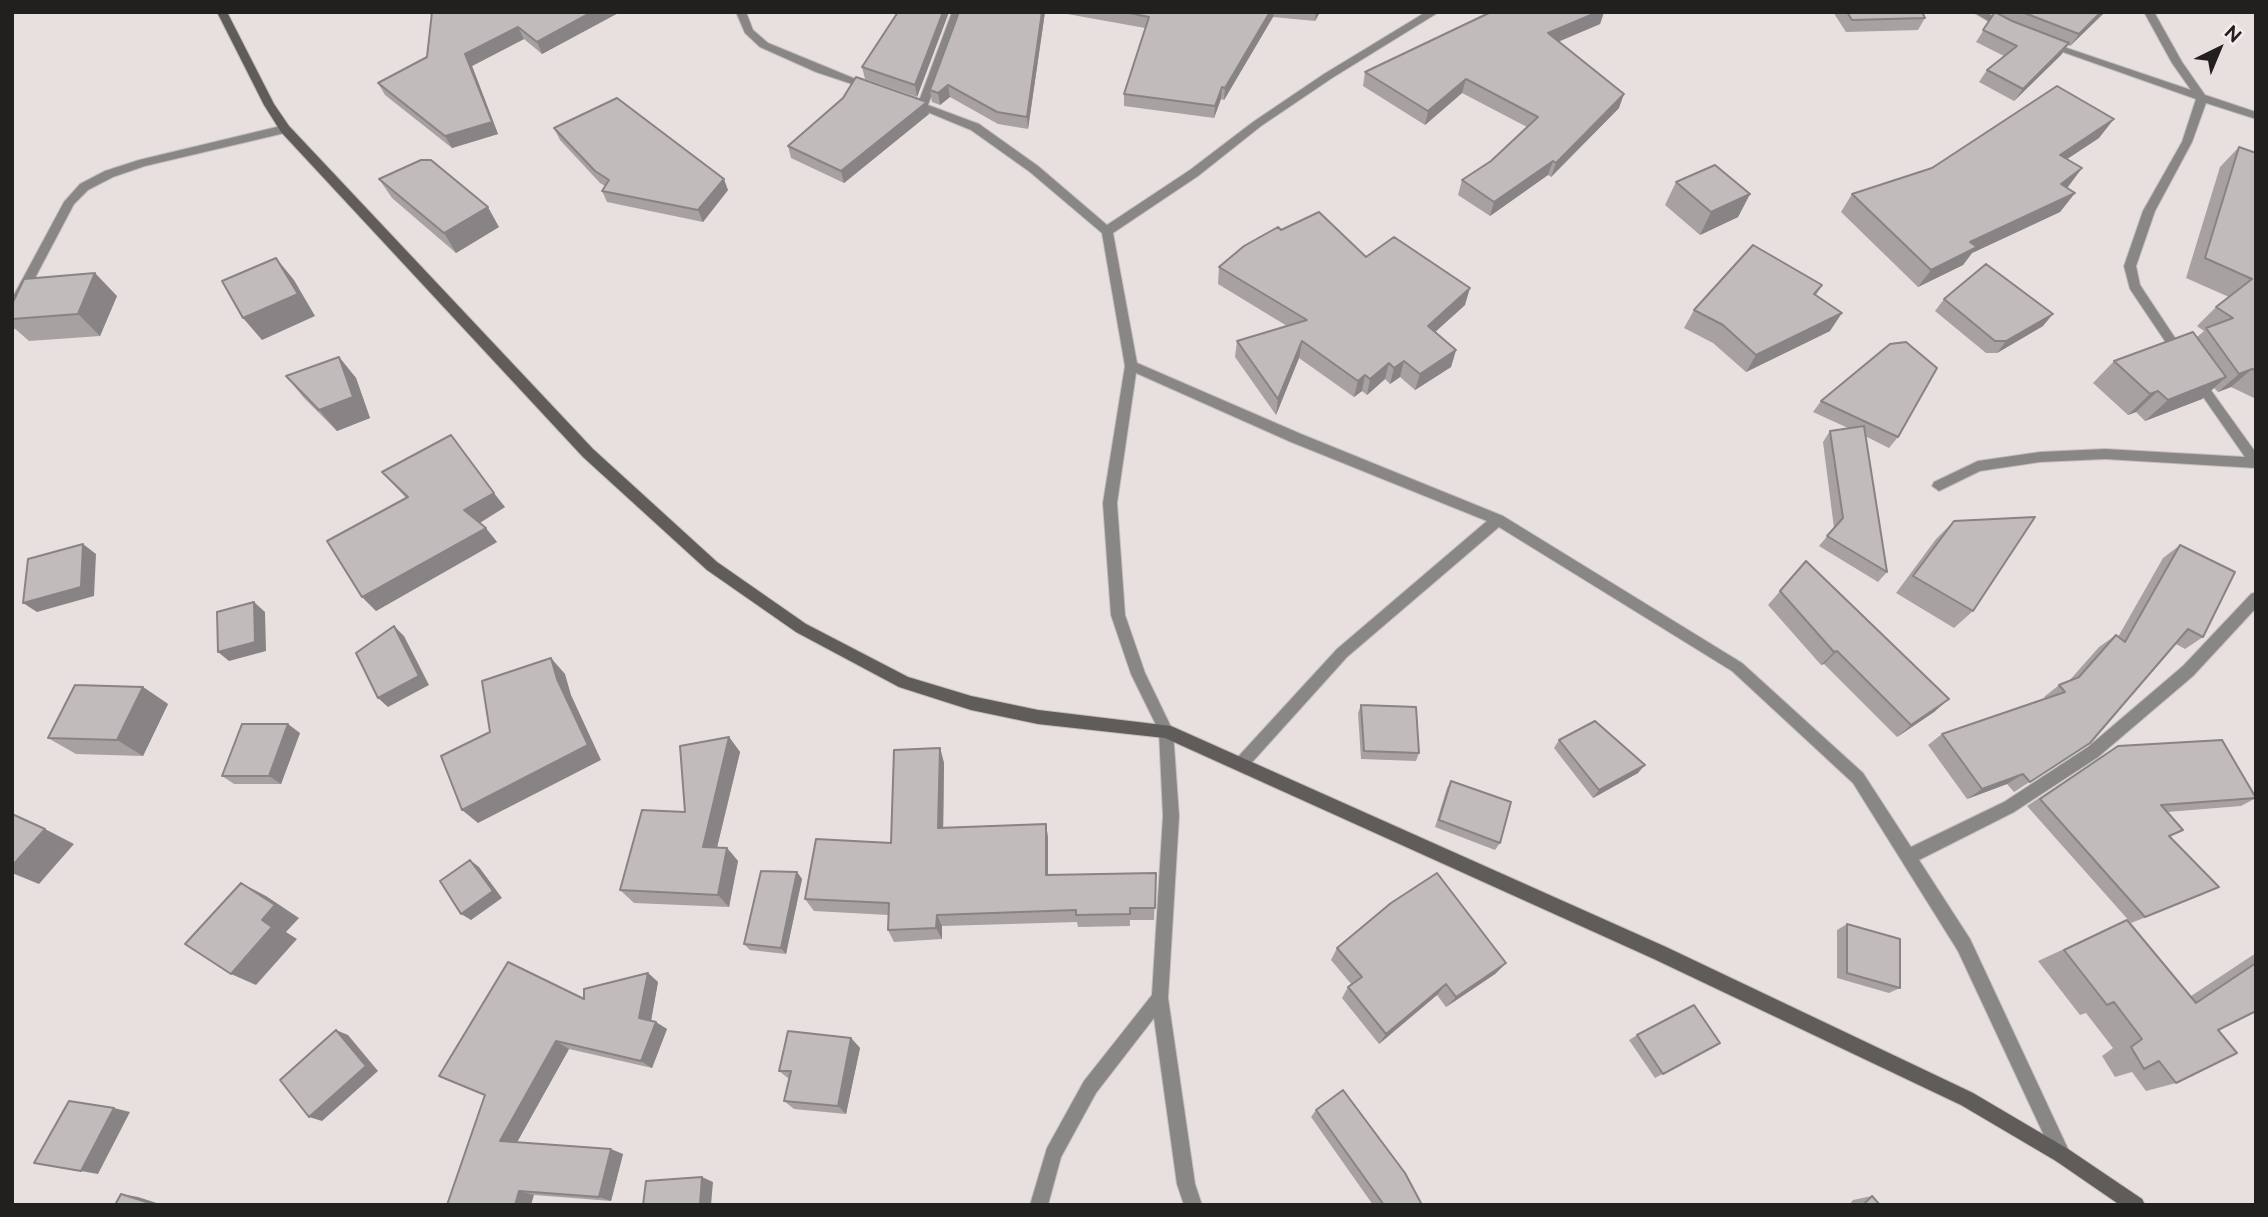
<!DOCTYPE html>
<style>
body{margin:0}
#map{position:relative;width:2268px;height:1217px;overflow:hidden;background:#e7e0df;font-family:Raleway,sans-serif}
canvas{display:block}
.frame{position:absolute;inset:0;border:14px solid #22201f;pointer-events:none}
.north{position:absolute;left:2184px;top:14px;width:70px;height:70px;-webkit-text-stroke:5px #f4edec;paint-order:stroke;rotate:43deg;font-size:19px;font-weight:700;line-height:28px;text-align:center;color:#22201f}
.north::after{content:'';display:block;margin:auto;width:24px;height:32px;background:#22201f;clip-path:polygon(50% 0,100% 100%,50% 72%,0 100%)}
</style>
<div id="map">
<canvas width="2268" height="1217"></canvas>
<div class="frame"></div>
<div class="north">N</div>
</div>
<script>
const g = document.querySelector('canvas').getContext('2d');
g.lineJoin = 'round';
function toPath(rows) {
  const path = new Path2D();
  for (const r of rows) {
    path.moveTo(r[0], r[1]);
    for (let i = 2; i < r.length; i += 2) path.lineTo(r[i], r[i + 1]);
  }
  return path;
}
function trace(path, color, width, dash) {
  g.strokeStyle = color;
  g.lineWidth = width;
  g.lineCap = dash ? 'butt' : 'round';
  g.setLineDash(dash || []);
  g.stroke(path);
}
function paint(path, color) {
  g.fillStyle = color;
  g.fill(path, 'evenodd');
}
const street = toPath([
 [736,12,746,12,753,30,768,43,875,87,870,90,816,72,760,47,745,33,736,12],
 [952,12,962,12,928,105,979,124,1038,166,1107,225,1190,170,1253,122,1324,74,1426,12,1439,12,1332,78,1261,126,1198,176,1113,233,1137,363,1301,434,1503,516,1742,663,1863,773,1911,847,2004,802,2088,747,2183,666,2251,594,2256,592,2256,608,2193,676,2098,757,2014,812,1919,860,1970,939,2068,1149,2071,1155,2068,1161,2062,1164,2056,1161,1958,951,1853,783,1732,671,1499,527,1347,657,1246,769,1241,771,1236,769,1233,764,1236,759,1337,649,1487,521,1291,442,1136,373,1117,503,1125,615,1145,673,1173,731,1179,816,1168,998,1195,1184,1202,1205,1184,1205,1177,1184,1154,1018,1096,1093,1061,1157,1048,1205,1030,1205,1047,1148,1084,1081,1152,995,1163,816,1159,731,1131,674,1111,615,1103,503,1125,366,1102,233,1030,172,971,130,908,104,908,100,919,101,952,12],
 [1973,12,1986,12,2012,28,2011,30,2003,30,1973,12],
 [2144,12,2154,12,2182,62,2205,95,2256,112,2256,119,2206,103,2192,142,2155,211,2136,266,2140,285,2187,356,2181,361,2177,359,2130,289,2124,266,2143,211,2182,142,2196,99,2043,45,2048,42,2052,43,2191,90,2172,63,2144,12],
 [285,125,290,129,289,132,145,166,113,177,88,190,74,204,26,295,18,326,12,330,14,295,64,202,80,184,105,171,139,160,285,125],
 [2196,373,2200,375,2256,453,2256,468,2105,459,2040,462,1980,471,1939,491,1932,486,1934,482,1978,461,2040,452,2105,449,2245,457,2192,381,2190,378,2192,375,2196,373]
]);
const secondary = toPath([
 [217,12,227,12,274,104,289,126,593,449,717,562,806,624,908,677,971,696,1038,710,1171,726,1666,947,1973,1093,2068,1149,2142,1199,2145,1205,2120,1205,2056,1161,1961,1105,1654,959,1165,738,1038,724,971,710,899,687,796,632,707,570,583,457,281,132,264,105,217,12]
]);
const wall = toPath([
 [432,12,620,12,542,54,524,39,472,66,498,134,452,148,385,95,378,83,427,57],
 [898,12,949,12,917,97,865,79,862,67],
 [1045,12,1028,129,998,124,950,97,940,105,932,102,930,90],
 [1056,12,1320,12,1315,21,1273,17,1224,100,1221,99,1214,118,1124,106,1124,94,1145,28],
 [1491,12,1604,12,1600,24,1558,42,1619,108,1551,177,1548,175,1490,216,1458,195,1462,180,1491,161,1527,127,1462,93,1425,125,1363,86,1365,72],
 [1833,12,1922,12,1925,18,1918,30,1846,32],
 [1995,12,2105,12,2070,46,2068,45,2061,55,2014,101,1979,82,1987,70,2004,56,1976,42],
 [843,98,929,114,844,183,791,158,788,146],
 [554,128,728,190,703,222,607,202,602,191,605,186,600,183,560,140],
 [2099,138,2067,159,2082,168,2066,188,2075,193,2060,212,1972,253,1963,265,1918,287,1841,212,1852,194],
 [2239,147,2254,153,2256,151,2256,399,2231,387,2218,392,2214,388,2202,399,2145,421,2136,412,2128,415,2093,383,2114,361,2197,337,2204,331,2197,326,2216,307,2229,297,2186,278,2220,167],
 [379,179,499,227,456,253,392,198],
 [1676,182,1750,194,1738,217,1700,235,1665,205],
 [1281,230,1366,257,1465,305,1435,332,1456,350,1451,367,1415,390,1400,377,1390,384,1385,379,1367,395,1362,391,1354,397,1299,358,1276,415,1235,357,1237,341,1287,326,1218,284,1219,267],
 [1822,285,1816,295,1830,331,1746,372,1713,343,1684,328,1694,310],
 [117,296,100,336,29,341,12,326,12,304],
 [1944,299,2043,326,1997,353,1986,353,1935,311],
 [339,357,356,378,370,418,337,431,304,398,286,376],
 [1821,401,1898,437,1889,448,1865,436,1887,572,1878,582,1819,546,1834,528,1823,442,1830,431,1848,428,1813,412],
 [382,472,505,507,480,523,497,542,376,611,406,498],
 [1954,521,1973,611,1954,628,1896,593,1936,539],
 [2180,545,2203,637,2185,649,2176,644,2090,743,2014,792,2007,784,1967,799,1928,745,1942,734,2045,698,2044,697,2059,685,2069,681,2099,647,2116,635,2118,637,2163,558],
 [1806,561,1949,699,1934,712,1897,737,1824,664,1821,665,1768,605],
 [143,687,168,704,143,756,76,754,48,738],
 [1361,705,1419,753,1416,761,1361,759,1358,713],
 [300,733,281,784,234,784,222,776],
 [729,737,740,752,717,847,727,848,738,861,729,907,634,903,620,890,685,812],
 [1559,740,1638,773,1593,798,1554,748],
 [940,748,944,763,943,828,1046,824,1048,838,1048,875,1156,873,1154,920,1130,920,1130,926,1078,927,1077,922,942,926,942,939,894,942,888,930,888,915,814,911,805,899,891,843],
 [2105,754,2256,798,2241,806,2167,812,2169,837,2204,894,2131,923,2027,806],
 [1451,781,1500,843,1495,850,1435,827,1447,788],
 [797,872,802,879,786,954,750,950,744,944],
 [2127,920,2191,996,2256,953,2256,1011,2218,1030,2176,1083,2146,1091,2132,1072,2115,1077,2102,1056,2113,1048,2086,1013,2080,1015,2038,961],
 [1847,924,1900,988,1889,993,1837,978,1837,930],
 [1337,948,1506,963,1495,974,1446,1007,1437,995,1379,1044,1342,998,1348,987,1352,985,1331,960],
 [648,973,658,982,651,1021,667,1029,652,1068,569,1049,517,1142,623,1154,611,1201,534,1195,447,1205,485,1095,584,999],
 [1637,1035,1720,1043,1655,1078,1629,1040],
 [851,1038,860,1048,846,1114,794,1109,784,1101,789,1079,779,1071],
 [1316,1110,1422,1205,1373,1205,1311,1117],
 [1872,1196,1880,1205,1849,1205,1853,1200]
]);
const shadedWall = toPath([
 [592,12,620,12,542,54,537,42],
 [943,12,949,12,917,97,915,85],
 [1042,12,1045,12,1028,129,1027,117],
 [1270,12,1274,12,1273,17,1224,100,1225,88],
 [1316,12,1320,12,1315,21],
 [1598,12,1604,12,1600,24,1543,48,1548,33],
 [2101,12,2105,12,2070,46,2079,34],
 [518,27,524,39,472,66,498,134,452,148,445,136,465,54],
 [2069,43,2061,55,2014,101,2023,89],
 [1466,79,1462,93,1425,125,1428,111],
 [948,85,950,97,940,105,938,93],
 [1222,87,1221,99,1214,118,1215,106],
 [1624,94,1619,108,1551,177,1556,163],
 [927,102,929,114,844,183,841,171],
 [2114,119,2099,138,2046,173,2060,155],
 [1553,161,1548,175,1490,216,1494,202],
 [2082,168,2068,187,2046,202,2061,184],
 [724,179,728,190,703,222,698,210],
 [2075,193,2060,212,1972,253,1963,265,1918,287,1931,270,1970,242],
 [1750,194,1738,217,1700,235,1711,212],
 [488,207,499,227,456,253,444,233],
 [276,258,294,280,315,316,262,340,243,318],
 [95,273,117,296,100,336,78,314],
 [1470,288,1465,305,1423,343,1428,326],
 [1842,313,1830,331,1746,372,1756,355],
 [2053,314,2043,326,1997,353,2006,341],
 [1302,341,1299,358,1276,415,1278,399],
 [1456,350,1451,367,1415,390,1420,374],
 [339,357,356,378,370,418,337,431,319,410],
 [1404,361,1400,377,1390,384,1394,368],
 [1389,363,1385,379,1367,395,1370,379],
 [2252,369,2231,387,2218,392,2239,374],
 [1365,375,1362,391,1354,397,1358,381],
 [2226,377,2202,399,2145,421,2168,400],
 [2158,391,2136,412,2128,415,2150,394],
 [494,493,505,507,476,525,464,510],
 [486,528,497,542,376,611,362,597],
 [83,544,96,554,94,596,37,612,23,603],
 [254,602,265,612,266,651,229,661,218,652],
 [394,626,404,636,429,685,388,707,378,698],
 [1837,651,1824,664,1821,665,1834,652],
 [551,658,565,674,571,695,601,760,478,823,462,810,557,679],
 [143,687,168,704,143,756,117,740],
 [1949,699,1934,712,1897,737,1911,725],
 [288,724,300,733,281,784,269,776],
 [729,737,740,752,714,860,703,847],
 [940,748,944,763,943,841,938,828],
 [1645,765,1638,773,1593,798,1599,790],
 [2023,774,2007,784,1967,799,1982,789],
 [1046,824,1048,838,1048,888,1046,875],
 [45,829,74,844,39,884,12,873,12,866],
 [727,848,738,861,729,907,718,895],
 [470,860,479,867,502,898,471,920,461,914],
 [797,872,802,879,786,954,781,948],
 [241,883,266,896,299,918,286,932,297,939,256,985,231,974,262,920],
 [937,915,942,926,942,939,936,928],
 [1506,963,1495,974,1446,1007,1456,997],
 [648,973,658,982,650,1026,639,1018],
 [1446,984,1437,995,1379,1044,1386,1034],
 [656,1022,667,1029,652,1068,641,1061],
 [336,1030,348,1035,378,1071,322,1121,309,1117],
 [851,1038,860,1048,846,1114,838,1106],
 [556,1041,569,1049,515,1146,500,1141],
 [114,1108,130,1112,98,1174,81,1171],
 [611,1149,623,1154,611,1201,599,1197],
 [702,1177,713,1182,711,1205,700,1205],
 [519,1191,534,1195,531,1205,515,1205],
 [121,1194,138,1197,163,1205,156,1205]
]);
const building = toPath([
 [432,12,592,12,537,42,518,27,465,54,492,122,445,136,378,83,427,57,432,12],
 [898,12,943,12,915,85,862,67,898,12],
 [959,12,1042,12,1027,117,997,112,948,85,938,93,930,90,959,12],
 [1124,12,1270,12,1225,88,1222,87,1215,106,1124,94,1149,17,1124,12],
 [1491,12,1598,12,1548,33,1624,94,1556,163,1553,161,1494,202,1462,180,1491,161,1538,117,1466,79,1428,111,1365,72,1491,12],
 [1847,12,1922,12,1925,18,1852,20,1847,12],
 [1995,12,2012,21,2069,43,2023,89,1987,70,2017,46,1983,30,1995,12],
 [2022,12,2101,12,2079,34,2022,12],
 [856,77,927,102,841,171,788,146,843,98,856,77],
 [2057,86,2114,119,2060,155,2082,168,2061,184,2075,193,1970,242,1977,247,1931,270,1852,194,1932,168,2057,86],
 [617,98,724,179,698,210,602,191,609,180,595,171,554,128,617,98],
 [2239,147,2256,153,2256,370,2252,369,2239,374,2206,328,2233,318,2216,307,2252,279,2205,258,2239,147],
 [421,160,431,160,488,207,444,233,379,179,421,160],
 [1715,165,1750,194,1711,212,1676,182,1715,165],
 [1319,212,1366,257,1394,237,1470,288,1428,326,1456,350,1420,374,1404,361,1394,368,1389,363,1370,379,1365,375,1358,381,1302,341,1278,399,1237,341,1307,320,1219,267,1244,246,1278,227,1281,230,1319,212],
 [1753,245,1822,285,1814,294,1842,313,1756,355,1723,325,1694,310,1753,245],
 [276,258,298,294,243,318,222,281,276,258],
 [1986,264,2053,314,2006,341,1995,341,1944,299,1986,264],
 [95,273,78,314,12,319,12,304,24,279,95,273],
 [2193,332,2226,377,2168,400,2158,391,2150,394,2114,361,2193,332],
 [1906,342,1937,368,1898,437,1821,401,1890,344,1906,342],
 [339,357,353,397,319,410,286,376,339,357],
 [1864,426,1887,572,1827,536,1843,518,1830,431,1864,426],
 [451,435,494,493,464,510,486,528,362,597,327,541,408,497,382,472,451,435],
 [2035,517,1973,611,1913,576,1954,521,2035,517],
 [83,544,81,587,23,603,28,559,83,544],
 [2180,545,2235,572,2203,637,2188,629,2090,743,2030,782,2023,774,1982,789,1942,734,2065,692,2059,685,2079,677,2116,635,2125,642,2180,545],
 [1806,561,1949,699,1911,725,1837,651,1834,652,1780,591,1806,561],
 [254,602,255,642,218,652,217,612,254,602],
 [394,626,419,676,378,698,356,653,394,626],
 [551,658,557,679,588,745,462,810,441,756,490,732,482,681,551,658],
 [75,685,143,687,117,740,48,738,75,685],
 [1361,705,1416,707,1419,753,1364,751,1361,705],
 [1595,721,1645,765,1599,790,1559,740,1595,721],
 [242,724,288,724,269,776,222,776,242,724],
 [729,737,703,847,727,848,718,895,620,890,642,810,685,812,680,746,729,737],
 [2222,740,2256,798,2161,805,2183,830,2169,836,2219,887,2145,917,2040,799,2118,746,2222,740],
 [940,748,938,828,1046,824,1046,875,1156,873,1155,908,1130,908,1130,914,1076,915,1076,910,937,915,936,928,888,930,889,903,805,899,816,839,891,843,894,750,940,748],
 [1451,781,1511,802,1500,843,1439,820,1451,781],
 [12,814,45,829,12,866,12,814],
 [470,860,493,891,461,914,440,881,470,860],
 [761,871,797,872,781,948,744,944,761,871],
 [1437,873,1506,963,1456,997,1446,984,1386,1034,1348,987,1362,977,1337,948,1391,903,1437,873],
 [241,883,275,905,262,920,272,927,231,974,185,944,241,883],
 [2127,920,2196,1003,2256,963,2256,1011,2218,1030,2237,1053,2176,1083,2159,1061,2144,1069,2131,1047,2142,1039,2114,1002,2107,1005,2064,950,2127,920],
 [1847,924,1900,939,1900,988,1847,973,1847,924],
 [508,962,584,999,584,989,648,973,639,1018,656,1022,641,1061,556,1041,500,1141,611,1149,599,1197,519,1191,515,1205,447,1205,485,1095,439,1076,508,962],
 [1694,1005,1720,1043,1663,1074,1637,1035,1694,1005],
 [336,1030,366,1066,309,1117,280,1080,336,1030],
 [788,1031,851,1038,838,1106,784,1101,791,1071,779,1071,788,1031],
 [1343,1090,1405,1173,1422,1205,1384,1205,1316,1110,1343,1090],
 [69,1101,114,1108,81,1171,34,1163,69,1101],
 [702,1177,700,1205,643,1205,646,1181,702,1177],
 [121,1194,156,1205,115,1205,121,1194],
 [1872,1196,1880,1205,1863,1205,1872,1196]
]);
trace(street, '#c4bdbc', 2);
trace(secondary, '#c4bdbc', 2);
paint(street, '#898786');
paint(secondary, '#5f5c5a');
paint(wall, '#a7a1a2');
paint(shadedWall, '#888384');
paint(building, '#c2bbbc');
trace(building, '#888384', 2);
</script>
